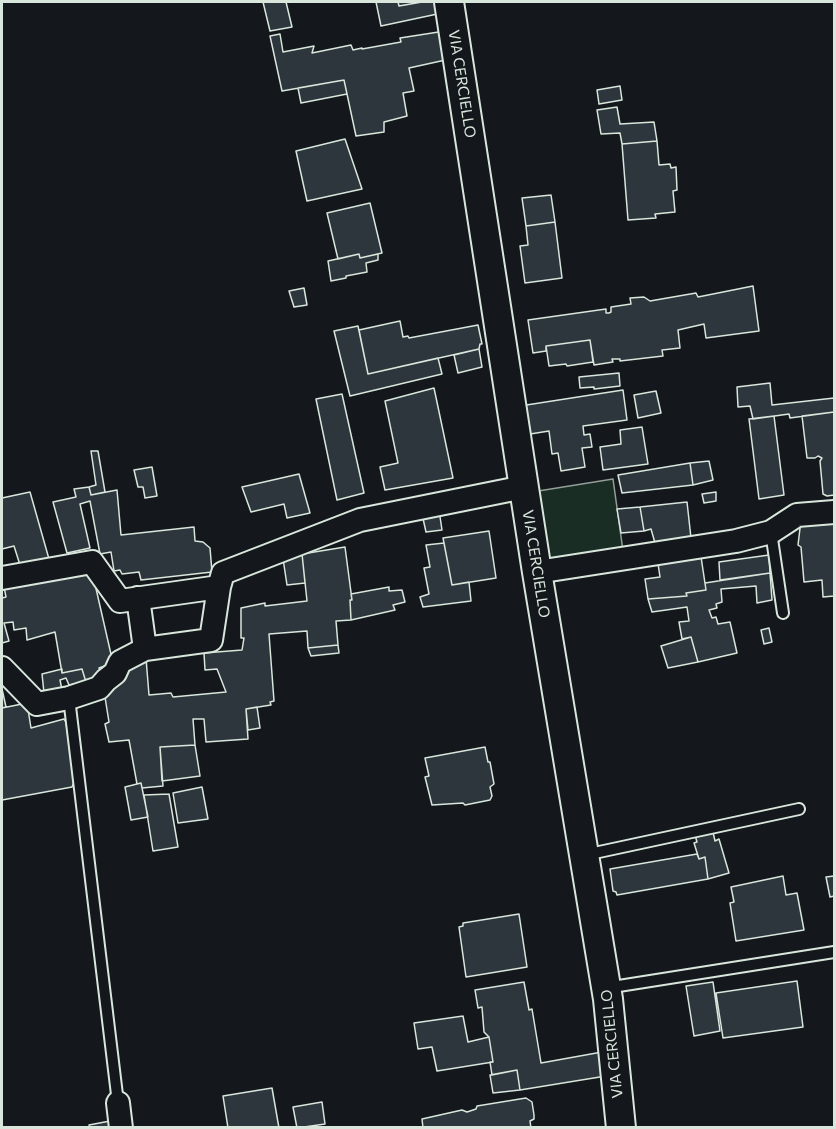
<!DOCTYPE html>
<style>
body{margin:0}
#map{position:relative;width:836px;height:1129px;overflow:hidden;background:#14181c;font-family:Commissioner,sans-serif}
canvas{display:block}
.frame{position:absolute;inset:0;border:3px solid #d8e6dc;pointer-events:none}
</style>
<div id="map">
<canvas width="836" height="1129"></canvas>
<div class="frame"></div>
</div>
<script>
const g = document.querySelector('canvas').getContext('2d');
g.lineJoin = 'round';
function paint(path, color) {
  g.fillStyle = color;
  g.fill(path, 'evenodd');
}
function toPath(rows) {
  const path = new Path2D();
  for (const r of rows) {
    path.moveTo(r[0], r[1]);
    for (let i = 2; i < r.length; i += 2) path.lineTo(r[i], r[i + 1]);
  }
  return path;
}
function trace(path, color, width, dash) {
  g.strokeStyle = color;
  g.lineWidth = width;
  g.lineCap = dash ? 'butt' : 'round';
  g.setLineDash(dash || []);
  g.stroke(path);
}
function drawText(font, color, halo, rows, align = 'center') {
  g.font = font + ' Commissioner,sans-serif';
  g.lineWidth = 4.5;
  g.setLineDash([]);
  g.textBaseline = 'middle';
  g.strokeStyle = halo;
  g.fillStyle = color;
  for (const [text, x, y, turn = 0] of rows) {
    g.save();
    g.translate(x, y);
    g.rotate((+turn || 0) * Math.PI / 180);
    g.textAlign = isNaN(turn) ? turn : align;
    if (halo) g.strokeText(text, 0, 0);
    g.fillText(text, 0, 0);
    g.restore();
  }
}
const green = toPath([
 [613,479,623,551,551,562,543,558,532,492,613,479]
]);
const building = toPath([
 [263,2,286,2,292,27,270,31,263,2],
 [376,2,398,2,399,6,422,2,439,2,442,13,381,26,376,2],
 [398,2,422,2,399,6,398,2],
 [445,31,450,59,409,68,414,91,403,93,407,116,384,122,384,132,356,136,344,80,282,91,270,36,280,34,283,52,314,46,312,53,351,45,353,50,362,48,362,49,401,42,400,38,445,31],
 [344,80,347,94,301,103,298,88,344,80],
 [620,86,622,100,599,104,597,90,620,86],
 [617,107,620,124,654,122,657,141,622,144,620,133,601,134,597,110,617,107],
 [345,139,362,189,307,201,296,151,345,139],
 [657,141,659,165,670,164,671,168,676,167,677,190,673,191,675,212,655,214,656,218,628,220,622,144,657,141],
 [551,195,555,222,526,226,522,198,551,195],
 [370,203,382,253,360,258,359,254,338,259,327,213,370,203],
 [555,222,562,278,525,283,520,246,528,245,526,226,555,222],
 [359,254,360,258,378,254,378,260,366,263,367,272,346,276,346,278,331,281,328,261,359,254],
 [753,286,759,331,706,338,704,324,678,330,680,348,662,350,663,356,620,361,620,359,612,359,613,362,594,365,590,340,546,346,546,351,533,353,528,320,606,309,606,313,609,313,611,312,611,307,631,304,630,298,644,297,650,301,696,293,698,297,753,286],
 [304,288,307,305,294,307,289,291,304,288],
 [400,321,403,337,408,336,409,338,478,325,482,344,480,344,479,349,368,374,359,330,400,321],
 [358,326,368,374,438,358,442,374,350,396,334,331,358,326],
 [590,340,593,362,567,366,566,364,549,366,546,346,590,340],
 [479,349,482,367,458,373,454,355,479,349],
 [619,373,620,386,594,389,594,387,580,388,579,377,619,373],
 [770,383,772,405,834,398,834,412,790,418,789,414,753,419,750,406,738,407,737,387,770,383],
 [434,388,453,478,385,490,380,467,398,463,385,401,434,388],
 [623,390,627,420,583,426,584,435,590,434,592,447,582,448,585,467,561,471,558,453,552,454,549,431,524,435,520,406,623,390],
 [656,391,661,413,638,418,634,395,656,391],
 [342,394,364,493,337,500,316,399,342,394],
 [834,412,834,495,827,496,823,494,820,461,822,458,818,456,815,458,807,458,802,416,834,412],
 [774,416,784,495,759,499,749,419,774,416],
 [642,427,648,464,603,470,600,447,621,444,620,430,642,427],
 [91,451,98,451,105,492,91,495,89,487,96,485,91,451],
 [709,461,713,480,693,485,690,463,709,461],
 [690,463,693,485,622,493,618,475,690,463],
 [152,467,157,496,145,498,143,487,138,487,134,470,152,467],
 [299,474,310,513,287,518,284,504,251,512,242,487,299,474],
 [89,487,91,495,117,490,121,535,194,527,195,541,203,542,210,548,212,572,141,580,139,572,122,574,120,570,114,571,111,552,100,554,90,501,80,504,90,548,67,553,53,502,76,497,74,489,89,487],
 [30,492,49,559,20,565,14,546,2,549,2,498,30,492],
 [716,492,716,501,704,503,702,494,716,492],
 [687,502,691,538,655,543,651,529,644,531,640,507,687,502],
 [640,507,644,531,621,533,617,509,640,507],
 [439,510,442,530,426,532,422,514,439,510],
 [801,520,834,524,834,596,823,597,822,580,804,582,801,547,798,545,801,520],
 [489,531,496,578,452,585,443,538,489,531],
 [444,543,452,585,469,582,471,601,423,607,420,597,429,594,424,568,430,567,426,545,444,543],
 [345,547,352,600,350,600,351,620,336,621,338,645,308,648,307,631,269,634,274,701,270,702,271,705,246,709,248,739,206,742,204,719,193,719,195,745,160,747,163,786,142,788,141,783,137,784,129,740,109,742,105,724,109,722,104,691,113,690,113,682,129,662,146,658,149,695,171,693,173,697,226,692,217,669,205,670,204,653,242,650,244,638,241,638,241,608,265,603,265,606,307,601,302,554,345,547],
 [700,550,706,590,686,593,687,596,648,599,645,579,660,577,657,557,700,550],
 [282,552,302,554,305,583,287,585,282,552],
 [769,555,770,573,720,580,719,562,769,555],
 [92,571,113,663,99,668,102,678,86,682,82,669,62,673,55,632,27,640,26,628,14,630,13,622,4,623,9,641,2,643,2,598,6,597,3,582,92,571],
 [770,573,772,600,757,603,756,586,721,589,722,602,716,604,717,608,709,610,712,618,716,617,718,624,730,622,737,653,698,662,691,637,682,639,679,622,689,621,687,607,652,612,648,599,687,596,686,593,706,590,705,583,770,573],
 [389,587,389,591,402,590,405,602,393,605,395,610,351,620,350,600,352,600,351,594,389,587],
 [769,628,772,642,764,644,761,630,769,628],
 [691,637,698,662,668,668,661,646,691,637],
 [338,645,339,653,311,656,308,648,338,645],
 [62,669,62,673,82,669,86,682,69,685,66,678,60,680,62,690,44,693,42,674,62,669],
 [2,689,6,707,2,708,2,689],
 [27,703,31,728,64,719,66,722,74,782,72,787,2,800,2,708,27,703],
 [257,707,260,728,248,730,246,709,257,707],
 [195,745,200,776,162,781,160,747,195,745],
 [485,747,488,762,490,762,494,784,490,787,492,796,490,800,465,805,463,803,432,805,425,777,429,776,425,758,485,747],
 [141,783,148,817,131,820,125,787,141,783],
 [202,787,208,819,178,823,173,793,202,787],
 [169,794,178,847,153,851,144,795,169,794],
 [713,832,715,841,719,839,729,873,708,879,705,857,699,859,694,843,697,842,695,835,713,832],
 [697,854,699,859,705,857,708,879,617,895,616,892,613,891,610,869,697,854],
 [783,876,786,895,797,893,804,930,736,941,730,903,734,902,731,887,783,876],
 [834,876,834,896,830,897,826,877,834,876],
 [519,914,527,967,466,977,459,927,463,926,463,923,519,914],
 [797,981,803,1027,723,1038,716,993,797,981],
 [524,982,529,1010,532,1009,541,1063,602,1052,606,1076,520,1090,517,1070,492,1075,490,1062,493,1062,489,1037,484,1032,482,1007,478,1008,475,990,524,982],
 [713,982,720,1031,694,1036,686,986,713,982],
 [463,1016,468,1042,489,1037,493,1062,437,1071,432,1047,418,1049,414,1023,463,1016],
 [517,1070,520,1090,493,1093,490,1075,517,1070],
 [272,1088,279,1128,228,1128,223,1096,272,1088],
 [526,1098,532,1102,534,1115,534,1119,530,1121,531,1128,423,1128,422,1119,462,1110,467,1112,476,1109,477,1106,526,1098],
 [322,1102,325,1124,297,1128,293,1107,322,1102],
 [110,1121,112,1128,90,1128,89,1125,110,1121]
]);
const service = toPath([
 [771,532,783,613],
 [69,698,118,1103],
 [585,855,799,809],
 [606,988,834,952]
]);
const minor = toPath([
 [537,572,736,541,771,532,797,515,834,512],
 [2,578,92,562,120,601,219,587,223,573,360,520,524,487],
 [138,598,145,649,211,640,219,587],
 [2,668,37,704,69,698,99,688,106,680,115,673,120,662,145,649],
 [118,1103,121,1128]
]);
const tertiary = toPath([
 [449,2,537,572,608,999,621,1128]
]);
const streetNames = [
 ["VIA CERCIELLO",462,84,81],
 ["VIA CERCIELLO",536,564,81],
 ["VIA CERCIELLO",612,1044,-96]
];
paint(green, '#1a2d24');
trace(green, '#939e99', 1.5);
paint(building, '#2c363c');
trace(building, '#d8e6dc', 1.5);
trace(service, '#d8e6dc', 14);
trace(minor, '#d8e6dc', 26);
trace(tertiary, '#d8e6dc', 32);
trace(service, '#14181c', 10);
trace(minor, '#14181c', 22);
trace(tertiary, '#14181c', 28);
drawText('15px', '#d8e6dc', '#14181c', streetNames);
</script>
